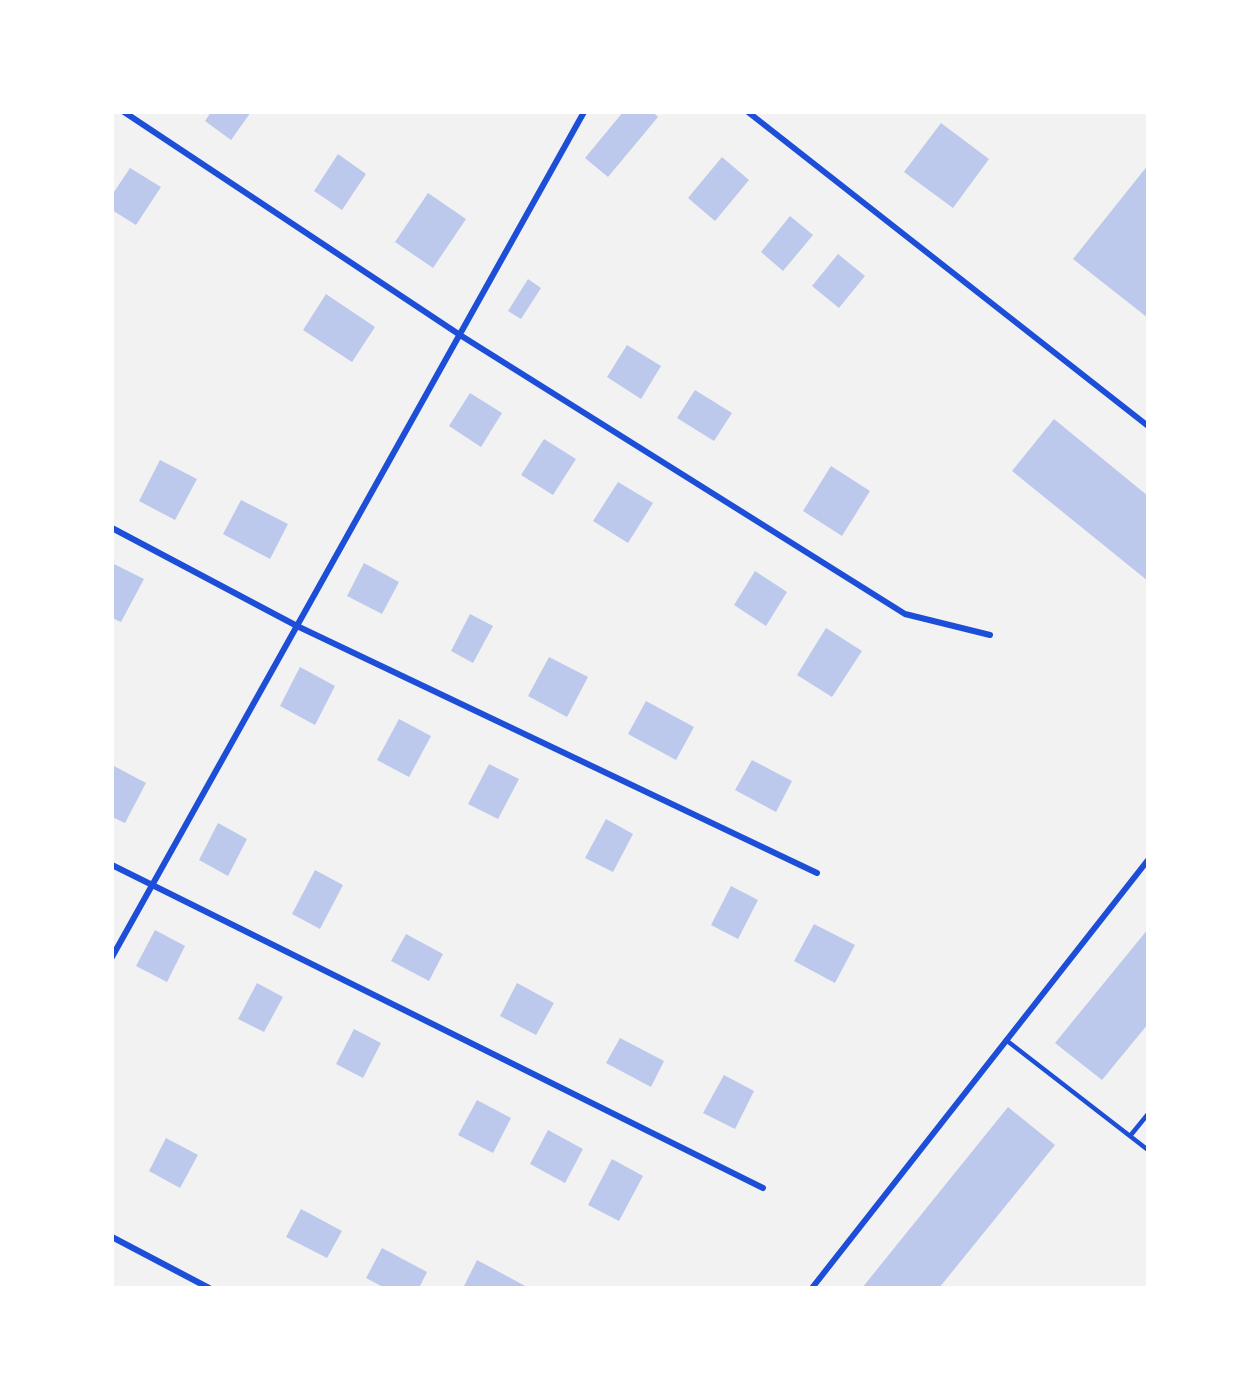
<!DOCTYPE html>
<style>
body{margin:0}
#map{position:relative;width:1260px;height:1400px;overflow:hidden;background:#f2f2f2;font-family:Lato,sans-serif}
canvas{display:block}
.frame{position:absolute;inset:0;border:114px solid #fff;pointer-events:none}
</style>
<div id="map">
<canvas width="1260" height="1400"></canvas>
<div class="frame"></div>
</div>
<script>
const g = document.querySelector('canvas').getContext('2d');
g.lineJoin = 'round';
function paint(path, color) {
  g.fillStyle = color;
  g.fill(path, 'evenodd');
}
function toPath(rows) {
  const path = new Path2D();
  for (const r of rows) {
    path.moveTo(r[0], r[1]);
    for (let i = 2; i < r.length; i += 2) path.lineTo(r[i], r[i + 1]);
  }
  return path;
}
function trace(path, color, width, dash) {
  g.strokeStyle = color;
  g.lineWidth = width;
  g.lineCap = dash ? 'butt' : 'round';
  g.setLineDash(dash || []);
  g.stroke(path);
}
const building = toPath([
 [211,112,251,112,231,140,205,121],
 [623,112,653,112,658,117,608,177,585,158],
 [941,123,989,159,953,208,904,172],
 [338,154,366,174,342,210,314,191],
 [722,157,749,180,715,221,688,198],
 [1148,165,1148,318,1073,259],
 [130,168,161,187,136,225,112,210,112,195],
 [428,193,466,219,433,268,395,242],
 [790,216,813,235,783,271,761,252],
 [838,254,865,276,839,308,812,286],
 [528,279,541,288,521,319,508,311],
 [326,294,375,327,352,362,303,330],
 [627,345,661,366,641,399,607,377],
 [695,390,732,413,714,441,677,418],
 [470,393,502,413,481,447,449,426],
 [1054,419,1148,496,1148,581,1012,471],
 [544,439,576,459,553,495,521,475],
 [160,460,197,479,175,520,139,501],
 [831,466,870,491,842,536,803,511],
 [618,482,653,503,628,543,593,521],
 [241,500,288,524,270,559,223,534],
 [112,563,144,579,121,622,112,618],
 [364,563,399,582,382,614,347,596],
 [755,571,787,592,766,626,734,605],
 [470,614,493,626,473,663,451,651],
 [826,628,862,651,832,697,797,675],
 [549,657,588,677,567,717,528,696],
 [300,667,335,686,315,725,280,706],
 [646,701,694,727,676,760,628,734],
 [399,719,431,736,409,777,377,760],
 [752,760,792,781,776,812,735,790],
 [489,764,519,779,498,819,468,804],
 [114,766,146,783,125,823,112,817],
 [606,819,633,834,613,872,585,858],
 [218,823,247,839,228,876,199,860],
 [315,870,343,885,320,929,292,914],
 [731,886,758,900,738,939,711,925],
 [814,924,855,945,835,983,794,961],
 [1148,929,1148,1024,1102,1080,1055,1043],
 [155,930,185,946,167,982,136,966],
 [406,934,443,954,429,981,391,961],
 [257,983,283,997,264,1032,238,1019],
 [517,983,554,1003,536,1035,500,1016],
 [354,1029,381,1043,363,1078,336,1064],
 [620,1038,664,1061,651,1087,606,1063],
 [724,1075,754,1091,735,1129,703,1113],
 [477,1100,511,1118,493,1153,458,1135],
 [1008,1107,1055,1145,939,1288,862,1288],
 [548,1130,583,1149,565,1183,530,1164],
 [166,1138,198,1155,180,1188,149,1171],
 [612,1159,643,1176,619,1221,588,1205],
 [301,1209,342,1231,327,1258,286,1237],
 [382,1248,427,1272,419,1288,385,1288,366,1278],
 [477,1260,529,1288,463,1288]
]);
const service = toPath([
 [1006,1040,1148,1150],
 [1130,1136,1148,1114]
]);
const minor = toPath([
 [124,112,460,335,905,614,990,635],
 [748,112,1148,426],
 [112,528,297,626,817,873],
 [112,865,763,1188],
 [112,957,584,112],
 [112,1237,209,1288],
 [812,1288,1148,860]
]);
paint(building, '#bdc9ec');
trace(service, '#1d4ed8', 4.5);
trace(minor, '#1d4ed8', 6);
</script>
